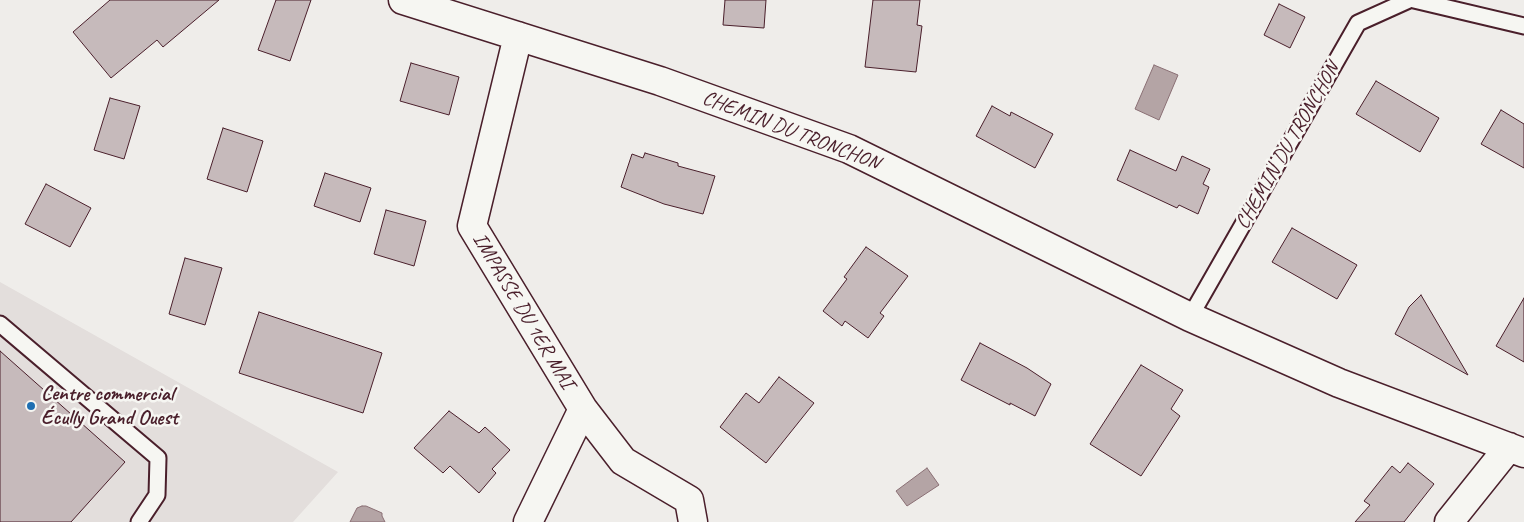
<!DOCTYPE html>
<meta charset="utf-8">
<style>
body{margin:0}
canvas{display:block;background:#efedea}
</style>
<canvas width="1524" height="522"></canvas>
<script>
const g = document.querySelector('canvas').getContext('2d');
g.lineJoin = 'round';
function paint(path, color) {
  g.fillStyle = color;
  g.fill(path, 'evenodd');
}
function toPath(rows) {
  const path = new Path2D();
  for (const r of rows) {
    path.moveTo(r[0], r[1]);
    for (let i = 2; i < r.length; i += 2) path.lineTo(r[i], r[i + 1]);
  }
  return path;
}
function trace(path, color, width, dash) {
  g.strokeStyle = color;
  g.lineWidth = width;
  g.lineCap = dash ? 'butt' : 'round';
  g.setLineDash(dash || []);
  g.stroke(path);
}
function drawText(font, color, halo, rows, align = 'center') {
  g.font = font + ' Caveat,sans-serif';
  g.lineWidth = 5;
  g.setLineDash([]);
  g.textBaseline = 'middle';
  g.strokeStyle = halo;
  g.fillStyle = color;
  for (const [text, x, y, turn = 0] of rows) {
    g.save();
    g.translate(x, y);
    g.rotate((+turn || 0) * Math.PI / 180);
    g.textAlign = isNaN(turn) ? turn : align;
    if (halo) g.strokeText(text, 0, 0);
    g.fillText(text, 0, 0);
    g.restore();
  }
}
const built = toPath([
 [0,282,338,472,293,522,0,522]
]);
const water = toPath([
 [1154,65,1178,75,1159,120,1135,109,1154,65],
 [927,468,939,485,907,506,896,491,927,468],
 [362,506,366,506,382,513,382,516,385,522,350,522,357,508,362,506]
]);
const building = toPath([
 [110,0,219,0,163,47,157,40,111,78,73,32,110,0],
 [276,0,311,0,290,61,258,50,276,0],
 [725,0,766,0,764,28,723,25,725,0],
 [873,0,920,0,917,25,922,26,916,72,865,67,873,0],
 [1279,4,1305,17,1290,48,1264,35,1279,4],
 [411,63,459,77,449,115,400,101,411,63],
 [1376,81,1439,118,1420,152,1356,114,1376,81],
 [110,98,140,106,124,159,94,150,110,98],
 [992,106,1010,116,1011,112,1053,134,1035,168,976,136,992,106],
 [1501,110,1524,124,1524,168,1481,144,1501,110],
 [223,128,263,141,247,192,207,179,223,128],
 [1130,150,1176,171,1182,156,1210,169,1203,184,1209,187,1198,214,1179,205,1177,208,1117,180,1130,150],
 [645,153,678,163,678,166,715,176,703,214,664,204,621,187,632,154,643,158,645,153],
 [325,173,371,188,360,222,314,206,325,173],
 [46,184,91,208,70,247,25,224,46,184],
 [386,210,426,221,414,266,374,254,386,210],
 [1292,228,1357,265,1337,299,1272,262,1292,228],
 [866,247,908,276,880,313,884,316,868,338,845,321,842,326,823,311,847,279,844,277,866,247],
 [185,258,222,268,205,325,169,314,185,258],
 [1421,295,1468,375,1395,334,1409,307,1421,295],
 [1524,298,1524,362,1496,346,1524,298],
 [259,312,382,353,363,413,239,373,259,312],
 [980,343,1027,368,1051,384,1035,416,1010,403,1010,405,961,380,980,343],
 [0,351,125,462,71,522,0,522,0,351],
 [1141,365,1183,390,1171,409,1180,416,1141,476,1090,444,1141,365],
 [779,377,814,403,766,463,720,427,746,393,759,403,779,377],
 [449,411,479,433,485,427,510,450,492,469,496,473,479,493,450,466,443,473,414,448,449,411],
 [1408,463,1434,484,1404,522,1355,522,1370,505,1364,501,1392,466,1400,473,1408,463]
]);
const service = toPath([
 [1414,0,1524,26],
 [1190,317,1358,23,1409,0],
 [0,324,158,458,157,495,139,522]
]);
const minor = toPath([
 [403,0,660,81,849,149,1190,317,1339,383,1524,453],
 [518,36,472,226,583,409,623,461,689,500,693,522],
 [528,522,583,409],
 [1449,522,1509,447]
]);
const markers = [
 [31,406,5,"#1f6fb2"]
];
const streetNames = [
 ["CHEMIN DU TRONCHON",791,131,21],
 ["CHEMIN DU TRONCHON",1288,146,-60],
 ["IMPASSE DU 1ER MAI",523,311,59]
];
const poiNames = [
 ["Centre commercial",41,394],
 ["Écully Grand Ouest",41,418]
];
paint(built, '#e3dedc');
paint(water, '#b4a4a5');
trace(water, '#8a6f74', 1);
paint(building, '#c6babb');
trace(building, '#4a1f2b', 1);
trace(service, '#4a1f2b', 19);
trace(minor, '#4a1f2b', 31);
trace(service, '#f6f6f2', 15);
trace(minor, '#f6f6f2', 28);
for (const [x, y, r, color] of markers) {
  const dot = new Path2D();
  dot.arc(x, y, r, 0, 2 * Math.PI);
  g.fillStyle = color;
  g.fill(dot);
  trace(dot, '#f6f6f2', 2);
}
drawText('21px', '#4a1f2b', '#f6f6f2', streetNames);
drawText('bold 21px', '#4a1f2b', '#f6f6f2', poiNames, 'left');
</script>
